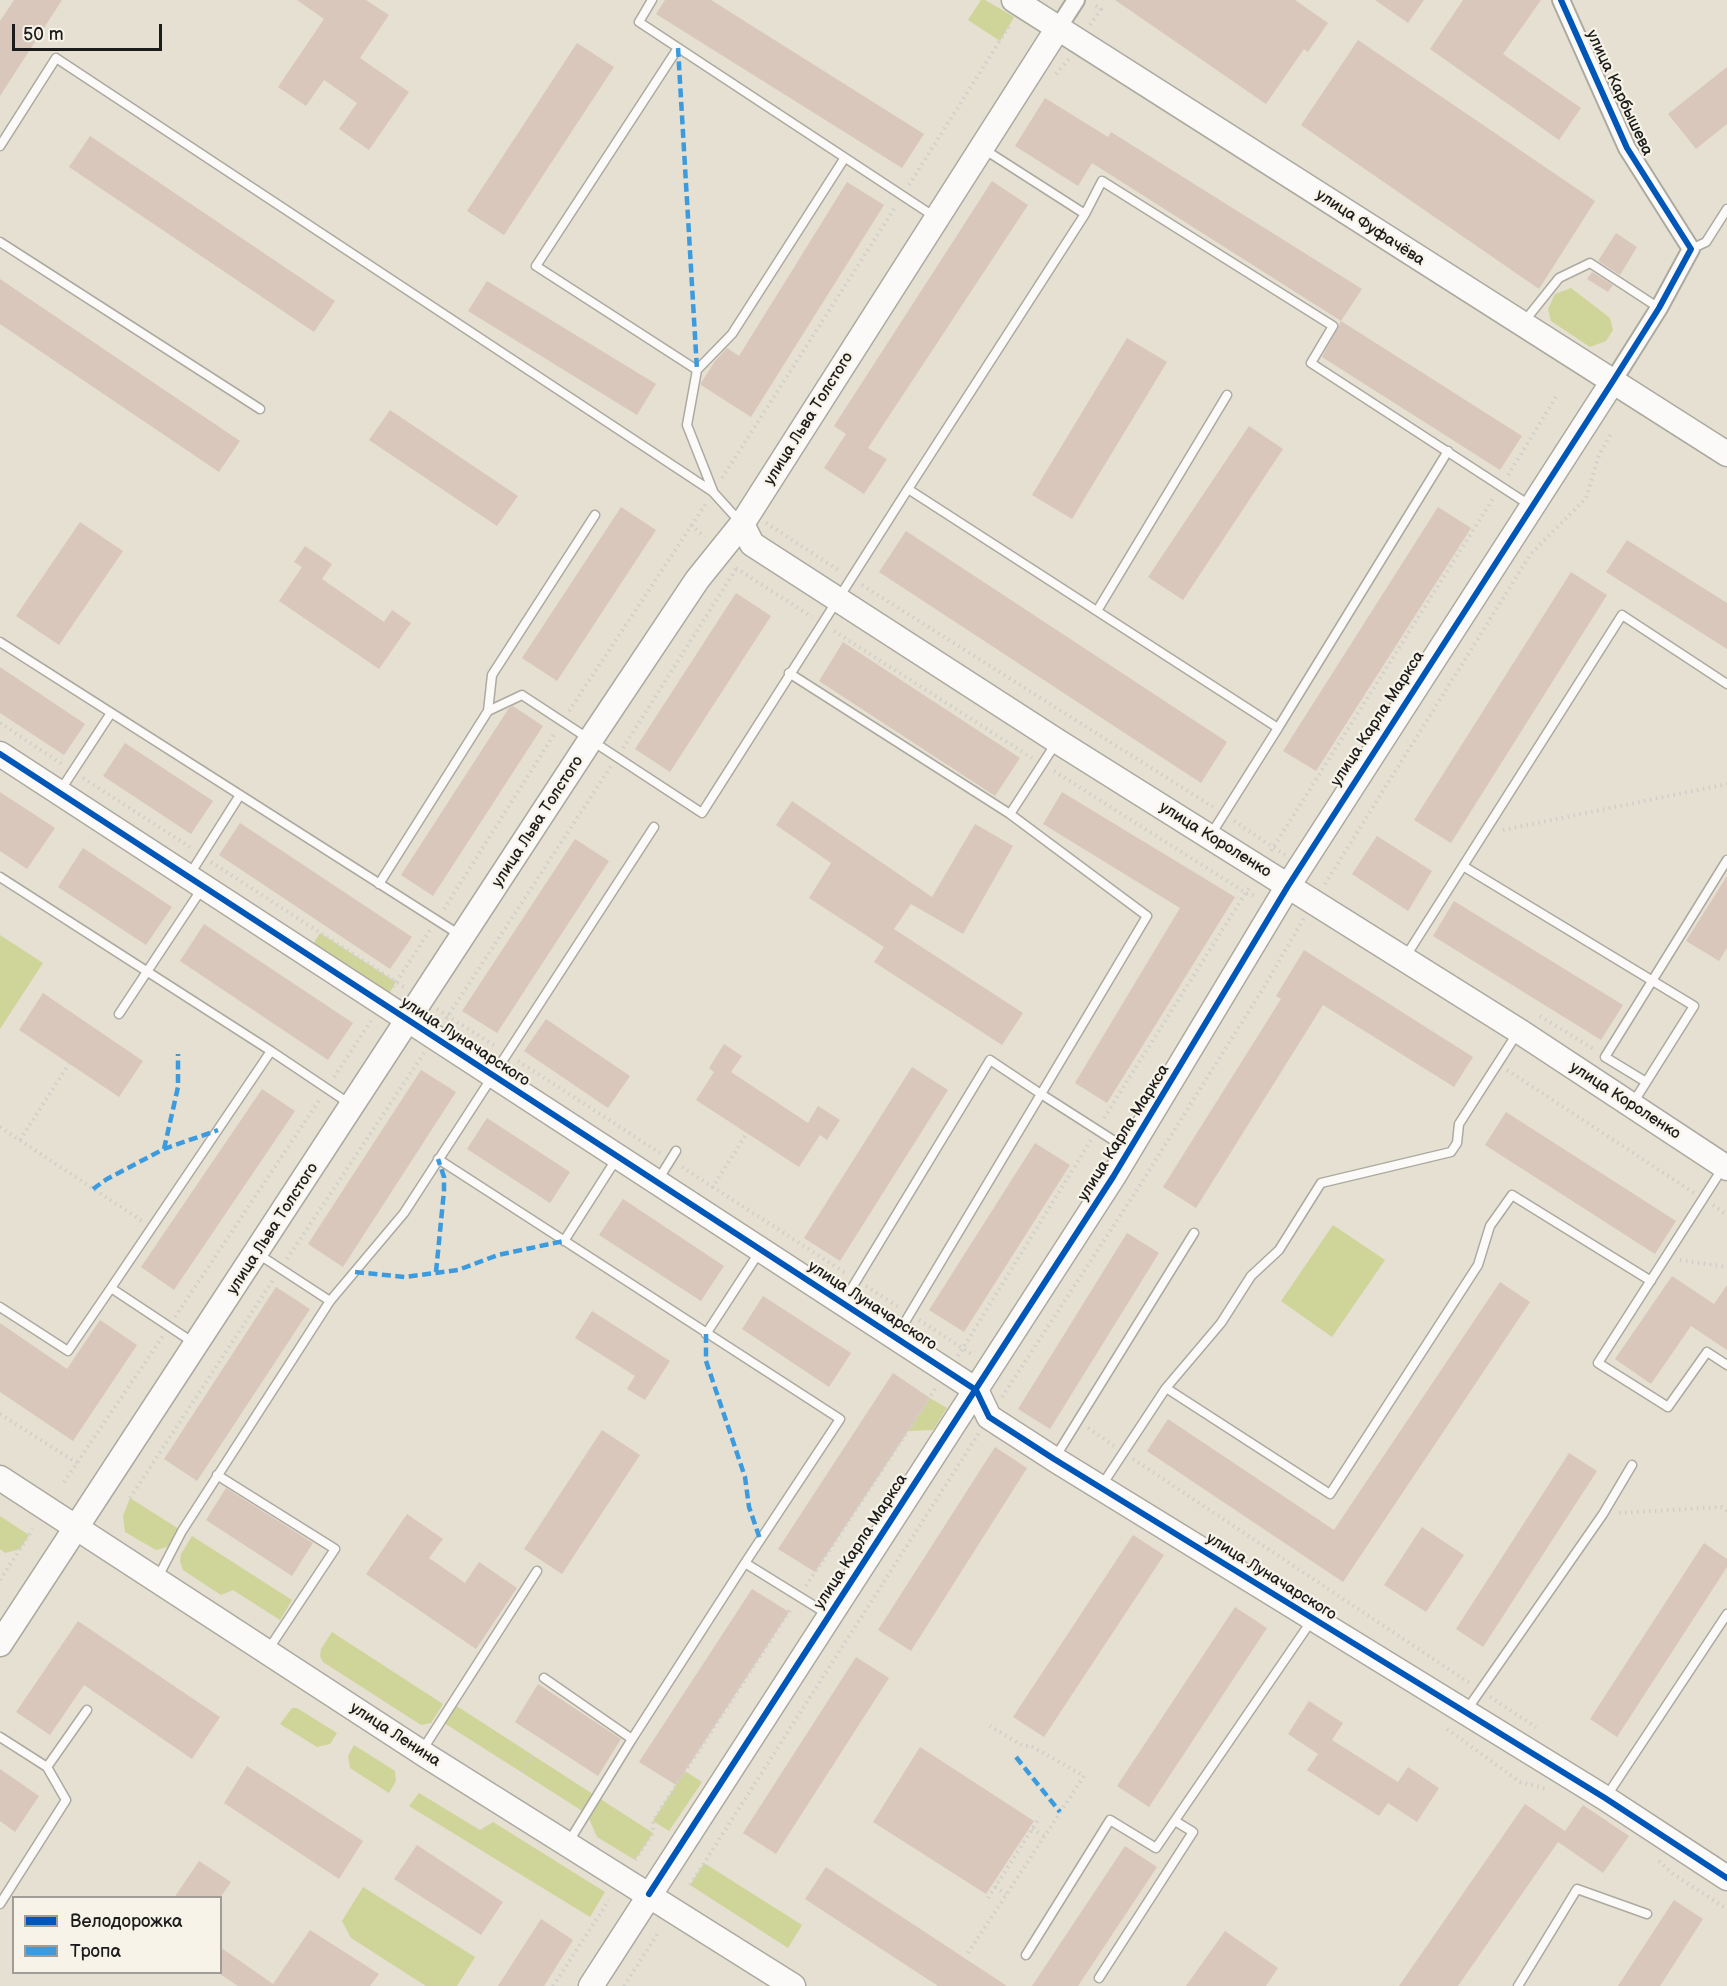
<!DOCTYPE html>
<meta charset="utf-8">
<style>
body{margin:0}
#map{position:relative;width:1727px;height:1986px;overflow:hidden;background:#e5e0d1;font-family:"Balsamiq Sans",sans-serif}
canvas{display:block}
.legend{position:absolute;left:12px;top:1896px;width:210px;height:78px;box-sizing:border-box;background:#f7f3e8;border:2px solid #9f9d96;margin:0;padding:8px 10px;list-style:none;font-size:18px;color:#1c1c1c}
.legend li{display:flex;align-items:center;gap:12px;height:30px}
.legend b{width:30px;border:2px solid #9f9d96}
.scale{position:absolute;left:12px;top:24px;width:150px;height:27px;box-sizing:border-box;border:3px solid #1c1c1c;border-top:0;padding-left:8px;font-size:18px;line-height:21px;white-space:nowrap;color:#1c1c1c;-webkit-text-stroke:4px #f7f3e8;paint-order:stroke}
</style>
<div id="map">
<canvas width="1727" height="1986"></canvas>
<ul class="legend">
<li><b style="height:8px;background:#0057b8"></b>Велодорожка</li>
<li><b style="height:8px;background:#3c9bdf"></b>Тропа</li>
</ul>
<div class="scale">50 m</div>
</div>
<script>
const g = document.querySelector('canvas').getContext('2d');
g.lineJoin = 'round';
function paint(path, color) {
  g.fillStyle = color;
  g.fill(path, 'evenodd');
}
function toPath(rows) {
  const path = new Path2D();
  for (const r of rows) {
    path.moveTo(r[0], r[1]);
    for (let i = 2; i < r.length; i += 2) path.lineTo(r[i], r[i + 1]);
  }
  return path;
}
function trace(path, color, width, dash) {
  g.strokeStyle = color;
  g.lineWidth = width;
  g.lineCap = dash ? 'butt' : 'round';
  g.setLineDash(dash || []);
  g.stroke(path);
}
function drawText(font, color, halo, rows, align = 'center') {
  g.font = font + ' "Balsamiq Sans",sans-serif';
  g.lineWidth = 4.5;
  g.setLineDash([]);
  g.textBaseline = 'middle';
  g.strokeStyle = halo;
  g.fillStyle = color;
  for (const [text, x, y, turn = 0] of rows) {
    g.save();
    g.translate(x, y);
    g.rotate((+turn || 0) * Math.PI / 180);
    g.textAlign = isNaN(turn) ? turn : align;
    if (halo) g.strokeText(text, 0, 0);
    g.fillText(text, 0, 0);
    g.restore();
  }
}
const green = toPath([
 [981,0,985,0,1014,17,1000,41,968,20],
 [1571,288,1610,318,1613,330,1606,341,1590,347,1551,321,1548,309,1555,294],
 [320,933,396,982,386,999,310,949],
 [0,935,43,963,0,1029],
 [1333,1225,1385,1260,1332,1337,1281,1301],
 [930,1398,947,1408,933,1430,908,1431],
 [130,1498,182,1531,167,1547,156,1550,125,1532,123,1516],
 [0,1516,29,1535,20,1549,5,1553,0,1549],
 [192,1536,292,1600,280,1620,233,1590,221,1595,183,1570,180,1561,181,1554],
 [332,1632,443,1704,431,1723,421,1725,323,1662,320,1656,321,1649],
 [452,1703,653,1833,635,1860,597,1837,587,1814,441,1721],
 [292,1708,297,1708,337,1733,330,1744,317,1747,280,1724],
 [354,1745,395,1771,396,1781,389,1793,350,1768,348,1756],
 [685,1771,702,1782,669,1831,653,1821],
 [419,1793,480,1830,493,1822,605,1892,590,1917,409,1806],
 [704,1863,802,1925,788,1948,690,1885],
 [363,1887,475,1957,457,1986,426,1986,351,1938,342,1921]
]);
const building = toPath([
 [14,0,62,0,0,96,0,21],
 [297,0,366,0,389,15,360,58,409,92,369,150,339,129,357,103,324,80,306,106,278,87,324,19],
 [665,0,711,0,924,134,902,168,656,14],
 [1115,0,1295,0,1328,23,1308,52,1304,49,1266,104],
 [1375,0,1424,0,1408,23],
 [1463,0,1541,0,1503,54,1581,108,1559,140,1430,49],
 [1358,40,1595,201,1539,289,1301,125],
 [577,43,614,67,504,235,467,211],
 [1727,67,1727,124,1696,149,1668,114],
 [1045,98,1108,137,1111,132,1362,289,1341,321,1092,163,1078,186,1015,146],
 [90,136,335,301,314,332,69,167],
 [992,181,1028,205,868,448,887,459,864,494,824,468,846,434,834,426],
 [847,182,884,205,751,417,701,385,701,383,715,361,727,348,739,356],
 [1616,233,1637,247,1620,275,1598,261],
 [1592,272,1613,285,1608,292,1587,279],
 [0,279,240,441,219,472,0,324],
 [487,281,656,384,637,415,468,311],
 [1341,321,1522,436,1500,470,1322,357],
 [1127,338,1167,362,1072,519,1032,495],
 [390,410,518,496,497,526,369,440],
 [1249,426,1283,449,1183,600,1148,577],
 [621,507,656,530,557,681,522,658],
 [1438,507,1471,528,1316,771,1283,751],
 [80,522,123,551,59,645,16,616],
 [906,531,1227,742,1201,783,879,572],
 [1627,540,1727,603,1727,649,1606,572],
 [305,546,332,564,322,579,384,622,392,610,411,623,379,669,279,601,302,567,294,562],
 [1571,572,1607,595,1451,843,1414,820],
 [736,593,771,616,670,772,635,749],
 [843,642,1020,758,995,796,819,681],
 [0,667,85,724,64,755,0,713],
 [513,706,543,726,433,896,401,875,509,708],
 [125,743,213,801,191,834,103,776],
 [0,792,55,828,27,869,0,851],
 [1062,792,1235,897,1107,1103,1075,1083,1180,908,1043,824],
 [792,801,932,897,975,824,1013,846,963,934,911,904,894,929,1023,1013,1002,1045,874,962,884,947,809,898,831,863,776,825],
 [240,823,412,937,390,969,219,855],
 [1377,836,1432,871,1408,911,1352,874],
 [575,839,609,861,497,1033,462,1011],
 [83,848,172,907,146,945,58,887],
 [1727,876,1727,948,1719,961,1686,941],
 [1454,901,1623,1005,1601,1040,1433,936],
 [204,924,353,1023,328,1060,180,961],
 [1304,950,1473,1057,1454,1087,1323,1005,1196,1208,1163,1187,1281,999,1276,996],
 [43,993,143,1061,119,1097,19,1030],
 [546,1019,630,1076,608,1108,524,1051],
 [724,1044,742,1056,731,1072,808,1123,818,1106,840,1120,827,1140,820,1135,799,1167,696,1100,714,1072,709,1068],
 [912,1067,948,1090,840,1261,804,1238],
 [421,1070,456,1092,343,1267,308,1244],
 [262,1089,295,1111,174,1290,141,1267],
 [1506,1112,1676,1221,1655,1254,1485,1145],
 [487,1118,570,1172,550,1203,467,1149],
 [1035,1143,1070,1165,964,1332,929,1310],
 [623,1199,724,1266,701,1301,599,1235],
 [1127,1233,1159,1253,1050,1429,1018,1409],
 [1672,1276,1714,1304,1727,1285,1727,1350,1691,1326,1651,1384,1615,1359],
 [1500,1282,1530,1302,1343,1582,1147,1451,1168,1419,1334,1530],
 [276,1287,310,1309,197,1481,164,1459],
 [763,1296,851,1353,829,1387,742,1329],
 [592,1311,670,1361,645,1400,627,1389,635,1376,575,1338],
 [100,1320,137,1345,73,1441,0,1392,0,1323,67,1369],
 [893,1373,930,1398,815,1572,778,1549],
 [602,1430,640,1455,562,1574,524,1549],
 [995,1447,1027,1468,911,1651,878,1630],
 [1569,1453,1597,1471,1483,1647,1456,1629],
 [226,1488,313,1543,292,1576,206,1520],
 [407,1514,443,1539,429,1558,465,1583,479,1562,517,1588,476,1649,366,1574],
 [1422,1527,1464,1555,1426,1612,1384,1585],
 [1133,1535,1164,1555,1044,1737,1013,1717],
 [1704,1543,1727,1559,1727,1567,1617,1737,1590,1719],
 [752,1589,789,1612,676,1785,639,1762],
 [1235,1607,1267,1628,1149,1807,1117,1786],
 [78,1621,220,1717,192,1759,84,1685,50,1735,16,1712],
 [856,1657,889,1678,776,1854,743,1833],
 [538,1684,621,1739,598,1776,515,1722],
 [1309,1701,1343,1723,1332,1740,1398,1782,1408,1767,1439,1788,1417,1822,1388,1803,1379,1816,1307,1770,1318,1754,1288,1734],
 [920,1747,1034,1821,986,1894,873,1822],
 [247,1766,363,1841,339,1879,224,1803],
 [0,1769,39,1796,15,1832,0,1821],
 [1525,1804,1565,1831,1583,1805,1629,1836,1603,1873,1558,1842,1458,1986,1399,1986],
 [417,1845,503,1902,481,1935,394,1879],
 [1125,1846,1157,1867,1078,1986,1032,1986],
 [199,1861,231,1882,220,1898,174,1898],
 [826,1867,1007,1986,938,1986,805,1899],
 [1674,1900,1703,1919,1660,1986,1618,1986],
 [541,1919,573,1940,544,1986,498,1986],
 [310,1930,379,1974,370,1986,238,1986,220,1974,220,1947,273,1984],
 [1225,1931,1278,1968,1266,1986,1186,1986]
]);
const path = toPath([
 [1090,25,1101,9,1093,4],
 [1056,74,1069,59],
 [909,185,1011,23],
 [1508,475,1556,397],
 [722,478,896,206],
 [766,523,840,571],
 [691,525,705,537],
 [736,568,812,617],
 [862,585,1213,807],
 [834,631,1032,758],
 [569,711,707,502],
 [0,723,62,764],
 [623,748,736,569],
 [1054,771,1246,893,1257,896],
 [83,778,193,849],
 [1234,821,1285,855],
 [1503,830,1727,784],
 [1271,851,1494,497],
 [211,862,404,987],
 [1325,884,1530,555,1586,498,1599,455,1612,432],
 [444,909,555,733],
 [393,987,430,930],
 [437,1009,497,1047],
 [1540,1016,1595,1050],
 [446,1019,611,766],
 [518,1061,660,1153],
 [1507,1070,1694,1193],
 [334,1077,371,1021],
 [1104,1118,1250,886],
 [0,1127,142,1221],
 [20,1140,69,1064],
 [682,1167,847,1274],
 [712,1188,747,1133],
 [1713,1205,1727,1215],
 [287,1259,424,1053],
 [1680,1260,1727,1267],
 [866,1286,900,1308],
 [175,1317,320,1099],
 [919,1320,973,1355],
 [958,1356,1091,1140],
 [1002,1397,1135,1193,1264,987,1304,918],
 [0,1414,77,1463],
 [1088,1428,1114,1446],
 [1133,1459,1471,1684],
 [64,1482,163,1336],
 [130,1498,273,1280],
 [1619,1513,1721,1507,1727,1511],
 [0,1580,33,1529],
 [806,1586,935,1389],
 [1490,1697,1536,1727],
 [1447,1729,1520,1782,1547,1789],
 [521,1772,532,1755],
 [1032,1829,1044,1836],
 [635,1860,653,1833,653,1821,792,1607],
 [1659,1861,1673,1874,1727,1909],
 [690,1885,979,1433],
 [995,1887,1006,1894],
 [988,1898,1040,1817],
 [968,1953,1084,1776,1031,1746,1023,1746,990,1726],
 [553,1986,609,1900],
 [624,1986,658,1933]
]);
const lane = toPath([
 [652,0,639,22,935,217],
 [678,48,536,266,697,370,687,425,713,491],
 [0,146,56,58,713,492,741,523],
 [982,148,1085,214,1102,181,1333,326,1311,363,1531,506],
 [0,242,260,409],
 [1691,249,1706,242,1727,209],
 [1523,323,1559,278,1590,263,1659,308],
 [697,370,732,334,844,159],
 [908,489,1085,214],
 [1097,611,1227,395],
 [0,642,460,935],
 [789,673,1010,814],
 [488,711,522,695,702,813,908,489,1278,728,1210,836],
 [1278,728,1448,451],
 [1056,743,1010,814,1147,916,1041,1094,1127,1149],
 [60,791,111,713],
 [190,874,240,795],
 [0,877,271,1051,111,1288],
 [379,884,488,711,492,675,595,515],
 [1406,956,1463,866],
 [119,1014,203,887],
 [271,1051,350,1104],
 [1646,1082,1605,1057,1727,860],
 [1633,1103,1694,1006,1463,866,1622,615,1727,684],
 [438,1159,840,1419,745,1563,829,1615],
 [1724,1166,1598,1363,1668,1407,1707,1352,1727,1365],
 [658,1180,676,1151],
 [564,1241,617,1158],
 [258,1254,330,1301],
 [844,1301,990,1060,1041,1094,896,1337],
 [0,1307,68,1351,111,1288,194,1343],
 [706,1334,760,1251],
 [1166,1388,1330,1494,1478,1265,1490,1226,1512,1195,1651,1281],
 [1056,1456,1194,1233],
 [217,1475,335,1549,268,1650],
 [1102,1485,1166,1388,1221,1323,1251,1276,1279,1250,1321,1183,1451,1152,1457,1143,1459,1124,1518,1032],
 [157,1579,182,1531,330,1301,404,1213,654,827],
 [544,1678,632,1739,745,1563],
 [1466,1711,1603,1514,1632,1465],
 [0,1737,47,1767,87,1710],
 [423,1749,537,1571],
 [1606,1797,1727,1614],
 [568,1843,632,1739],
 [0,1904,66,1800,47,1767],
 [1026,1955,1110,1820,1156,1848,1312,1620],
 [1099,1978,1193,1832,1175,1821],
 [1518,1986,1577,1889,1647,1914]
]);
const street = toPath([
 [1561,0,1627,148,1691,249,1659,308,1613,381],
 [1058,28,1076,0]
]);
const secondary = toPath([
 [1014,0,1727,454],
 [742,524,752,544,1057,741,1519,1031,1727,1168],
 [0,754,976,1390,989,1417,1054,1459,1605,1798,1727,1878],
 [0,1478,430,1758,793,1986],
 [0,1644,591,739,697,580,742,524,1058,28],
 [591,1986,1113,1177,1288,886,1613,381]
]);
const quiet = toPath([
 [678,48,697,370],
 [164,1149,178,1087,178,1054],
 [93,1189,107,1179,164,1149,218,1130],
 [355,1272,405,1277,458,1270,498,1255,564,1241],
 [436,1272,444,1191,444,1177,438,1159],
 [706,1334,706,1361,745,1477,749,1507,760,1539],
 [1016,1757,1060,1812]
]);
const cycleway = toPath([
 [0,754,976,1390,989,1417,1054,1459,1605,1798,1727,1878],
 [649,1894,1113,1177,1288,886,1613,381,1659,308,1691,249,1627,148,1561,0]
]);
const streetNames = [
 ["улица Карбышева",1619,93,65],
 ["улица Фуфачёва",1370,228,33],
 ["улица Льва Толстого",809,419,-58],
 ["улица Карла Маркса",1378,719,-57],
 ["улица Льва Толстого",538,822,-57],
 ["улица Короленко",1215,840,32],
 ["улица Луначарского",465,1042,33],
 ["улица Короленко",1625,1101,33],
 ["улица Карла Маркса",1124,1133,-58],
 ["улица Льва Толстого",273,1229,-57],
 ["улица Луначарского",872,1306,33],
 ["улица Карла Маркса",861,1542,-57],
 ["улица Луначарского",1271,1577,32],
 ["улица Ленина",395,1735,33]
];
paint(green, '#cfd499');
paint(building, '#d9c7bc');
trace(lane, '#acaaa0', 11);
trace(street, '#acaaa0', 20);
trace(secondary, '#acaaa0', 27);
trace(path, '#d0ceca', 4, [1.5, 4.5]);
trace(lane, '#fbfaf8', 8);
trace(street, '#fbfaf8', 16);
trace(secondary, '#fbfaf8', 24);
trace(quiet, '#3c9bdf', 4.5, [9, 4.5]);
trace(cycleway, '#0057b8', 6);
drawText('16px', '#1c1c1c', '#f7f3e8', streetNames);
</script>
